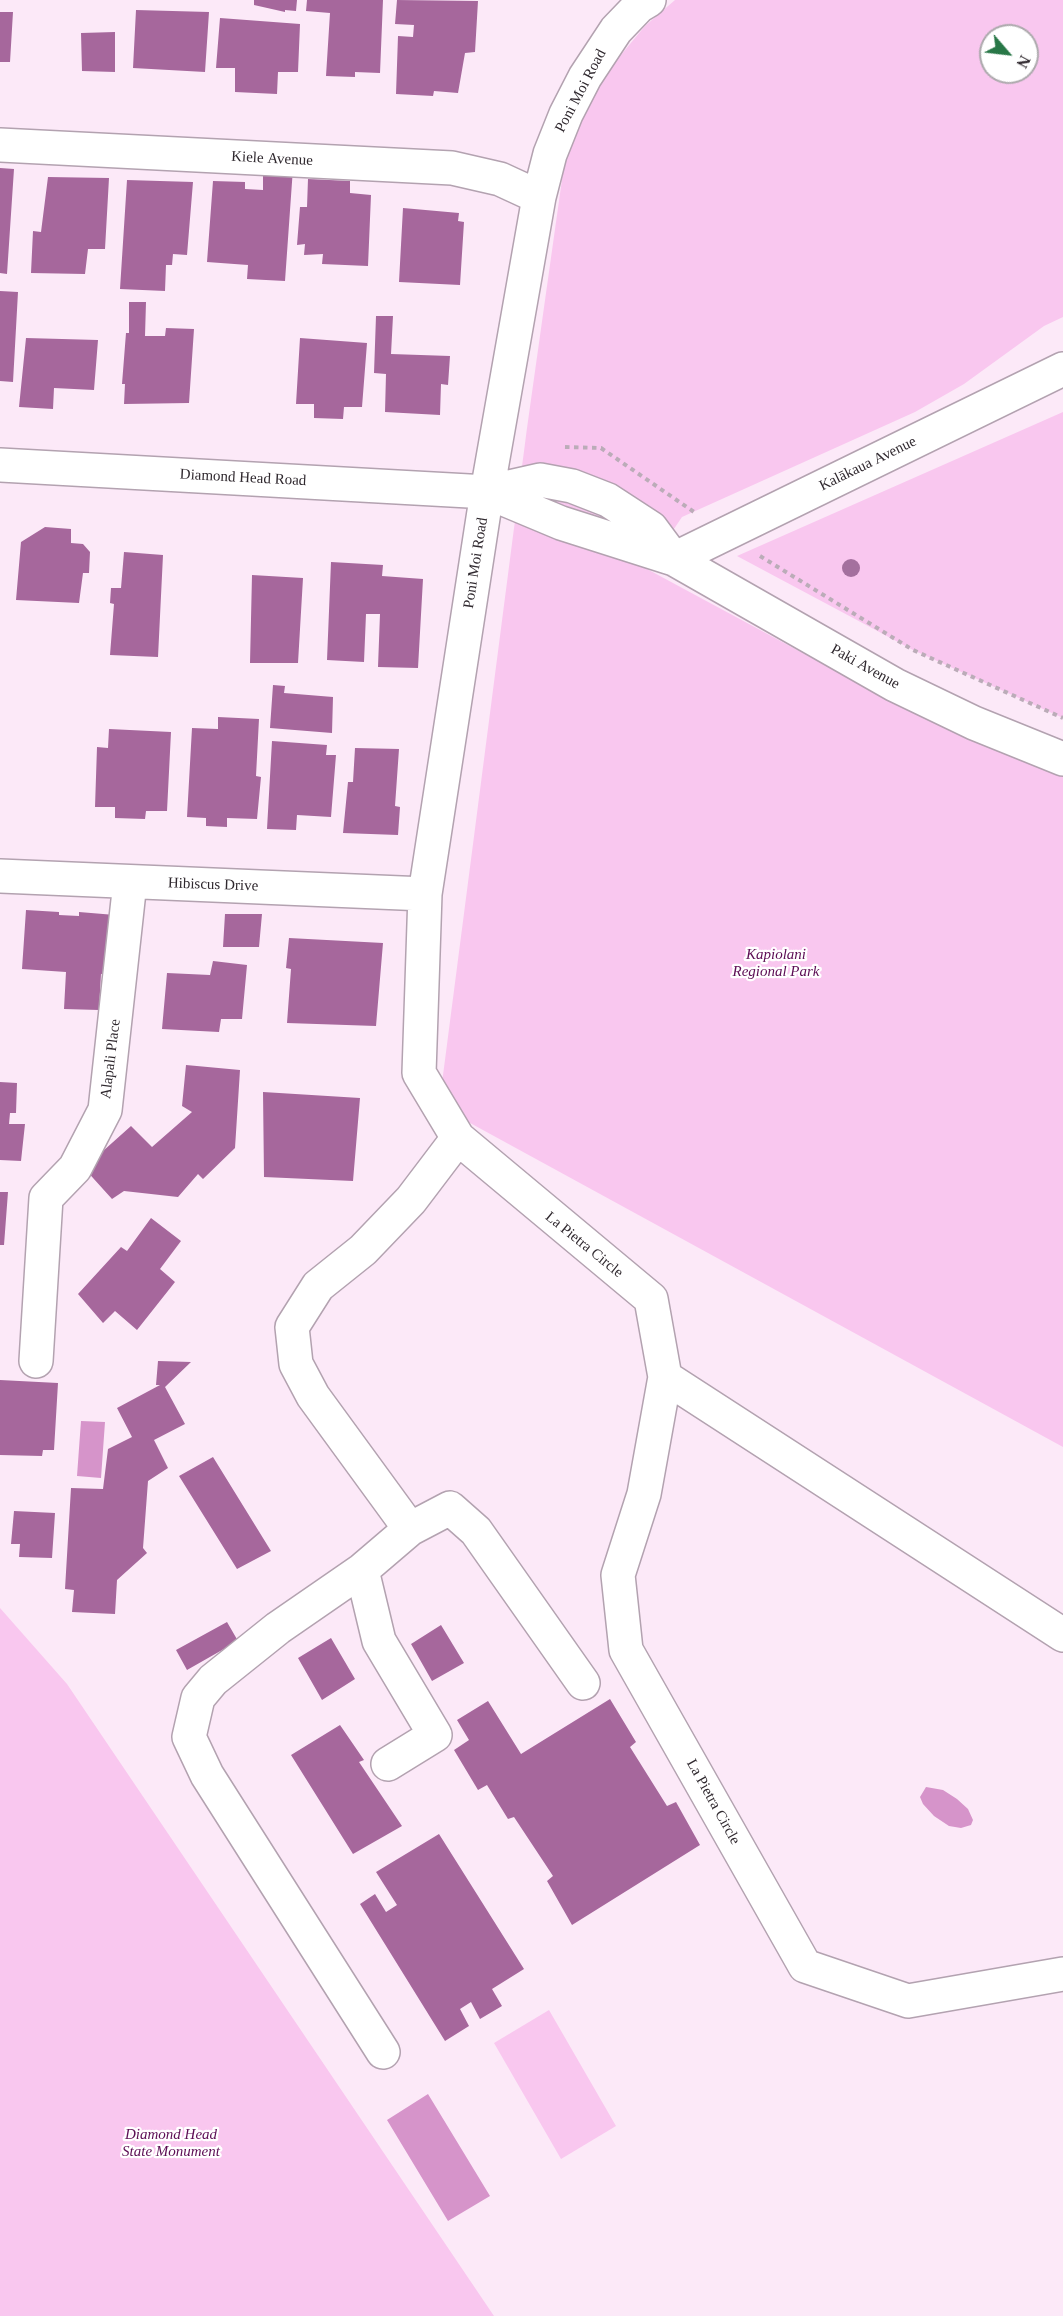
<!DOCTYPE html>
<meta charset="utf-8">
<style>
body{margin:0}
#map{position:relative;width:1063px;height:2316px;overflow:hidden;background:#fce9f8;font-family:"Times New Roman",serif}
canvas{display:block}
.north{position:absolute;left:979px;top:24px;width:60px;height:60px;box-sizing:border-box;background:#fff;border:2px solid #aca9ac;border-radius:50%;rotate:118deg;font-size:16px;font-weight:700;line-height:24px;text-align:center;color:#30292f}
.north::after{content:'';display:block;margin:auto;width:21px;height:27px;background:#287747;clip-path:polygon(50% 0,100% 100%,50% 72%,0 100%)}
</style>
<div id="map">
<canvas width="1063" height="2316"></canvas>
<div class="north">N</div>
</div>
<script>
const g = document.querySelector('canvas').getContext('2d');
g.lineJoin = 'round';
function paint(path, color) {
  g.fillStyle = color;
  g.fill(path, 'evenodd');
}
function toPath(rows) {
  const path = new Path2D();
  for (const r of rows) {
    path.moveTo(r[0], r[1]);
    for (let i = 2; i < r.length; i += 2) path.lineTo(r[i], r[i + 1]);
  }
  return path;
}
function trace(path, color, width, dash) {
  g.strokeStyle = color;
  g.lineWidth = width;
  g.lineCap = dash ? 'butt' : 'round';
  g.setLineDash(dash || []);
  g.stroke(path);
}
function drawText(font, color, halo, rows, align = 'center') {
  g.font = font + ' "Times New Roman",serif';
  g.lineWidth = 4.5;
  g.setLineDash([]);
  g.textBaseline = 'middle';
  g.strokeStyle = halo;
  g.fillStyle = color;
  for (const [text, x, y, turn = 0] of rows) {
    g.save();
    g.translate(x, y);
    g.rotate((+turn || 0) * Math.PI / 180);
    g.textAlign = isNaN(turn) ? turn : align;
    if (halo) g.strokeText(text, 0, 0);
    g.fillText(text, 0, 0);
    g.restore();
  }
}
const green = toPath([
 [675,0,1063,0,1063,317,1044,326,964,384,915,412,682,517,647,569,888,699,968,737,1063,776,1063,1447,439,1106,527,428,567,144,600,80,645,26],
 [991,36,1027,36,1027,72,991,72],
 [1063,412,1063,718,913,650,737,556],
 [0,1608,67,1684,494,2316,0,2316],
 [549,2010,616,2126,561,2159,494,2043]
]);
const water = toPath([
 [81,1421,105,1422,101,1478,77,1476],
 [926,1787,943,1790,957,1799,968,1809,973,1820,971,1825,961,1828,949,1826,934,1816,923,1804,920,1797],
 [428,2094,490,2196,448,2221,387,2120]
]);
const building = toPath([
 [254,0,297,0,296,11,285,10,285,12,254,5],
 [307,0,383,0,380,73,355,72,355,77,326,76,330,13,306,11],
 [397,0,478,1,475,52,465,53,458,93,434,91,433,96,396,94,398,36,413,37,414,25,395,24],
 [136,10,209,12,205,72,133,68],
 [0,12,13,12,10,62,0,62],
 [220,18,300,24,298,72,278,72,277,94,235,92,235,68,216,68],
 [115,32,115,72,82,71,81,33],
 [263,166,293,168,285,281,247,279,248,265,207,262,213,181,245,182,245,189,263,190],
 [0,168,14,169,7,274,0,273],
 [48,177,109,178,105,249,88,249,85,274,31,273,33,231,41,232],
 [308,179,350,181,350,193,371,195,368,266,322,264,323,254,304,255,305,244,297,245,300,207,307,207],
 [127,180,193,182,187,255,173,254,172,265,166,265,165,291,120,289],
 [403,208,459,213,458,221,464,222,460,285,399,282],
 [0,291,18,292,13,382,0,381],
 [129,302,146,302,145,336,165,336,166,328,194,329,189,403,124,404,125,384,122,384,126,333,129,333],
 [376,316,393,316,391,354,450,356,448,385,441,384,440,415,385,412,386,374,374,373],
 [26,338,98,340,94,390,54,388,53,409,19,407],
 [300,338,367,343,362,407,344,407,343,419,314,418,314,404,296,404],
 [45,527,71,529,71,543,83,544,90,552,89,573,83,573,79,603,16,600,21,542],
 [124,552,163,555,158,657,110,655,114,604,110,603,111,588,121,588],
 [331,562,383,565,382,576,423,579,418,668,378,667,380,614,366,614,364,662,327,660],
 [252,575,303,578,298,663,250,663],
 [273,685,285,686,284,693,333,697,332,733,270,728],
 [218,717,259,719,256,776,261,777,257,819,227,818,227,827,206,826,206,818,187,817,192,728,218,729],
 [109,729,171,732,167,811,146,811,145,819,115,818,115,807,95,807,97,747,108,748],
 [272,741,327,745,326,755,336,755,331,817,297,815,296,830,267,829],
 [355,748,399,749,395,806,400,807,398,835,343,833,348,782,353,782],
 [26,910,59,912,59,915,79,916,79,912,115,915,111,975,101,974,99,1010,64,1009,66,972,22,969],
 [225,914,262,914,259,947,223,947],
 [289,938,383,943,376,1026,287,1023,291,969,286,968],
 [213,961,247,965,242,1019,221,1019,219,1032,162,1029,167,973,210,975],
 [186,1065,240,1070,235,1148,203,1179,198,1174,178,1197,124,1191,112,1199,84,1168,131,1126,152,1147,192,1112,182,1106],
 [0,1082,17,1083,16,1113,10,1113,9,1124,25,1124,21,1161,0,1160],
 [263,1092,360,1098,353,1181,264,1177],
 [0,1192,8,1192,4,1245,0,1245],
 [151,1218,181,1241,160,1269,175,1282,137,1330,115,1311,103,1323,78,1294,121,1247,127,1251],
 [158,1361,191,1362,165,1387,185,1424,154,1440,168,1468,148,1481,143,1548,147,1553,117,1580,115,1614,72,1612,74,1590,65,1589,71,1488,103,1489,108,1449,132,1437,117,1408,160,1385,156,1385],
 [0,1380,58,1383,54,1450,43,1450,42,1456,0,1455],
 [213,1457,271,1551,237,1569,179,1476],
 [14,1511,55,1513,52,1558,19,1557,20,1544,11,1544],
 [227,1622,238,1641,187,1670,176,1650],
 [441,1625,464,1663,432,1681,411,1644],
 [331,1638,355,1679,322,1700,298,1658],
 [610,1699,636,1742,630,1747,667,1806,676,1802,700,1845,572,1925,547,1881,553,1876,514,1817,508,1819,487,1785,478,1790,454,1750,469,1740,457,1720,488,1701,521,1754],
 [340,1725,364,1760,359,1762,402,1826,353,1854,291,1755],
 [439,1834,524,1969,492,1989,502,2006,480,2019,471,2002,460,2009,469,2026,445,2041,360,1904,375,1894,386,1912,397,1905,376,1872]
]);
const path = toPath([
 [565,447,601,448,694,512],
 [760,556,913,650,1063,718]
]);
const minor = toPath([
 [649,0,639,6,616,30,585,77,566,114,550,154,539,197,487,492,425,894,419,1073,458,1138,651,1299,665,1377],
 [0,145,452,168,500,179,539,197],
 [0,465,487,492,540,480,572,486,608,500,651,528,674,559],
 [487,492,561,523,674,559,895,685,974,723,1063,759],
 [674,559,1063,369],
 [0,876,425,894],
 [36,1361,46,1198,75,1168,105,1110,130,882],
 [410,1529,450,1508,476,1531,583,1683],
 [362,1570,379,1641,435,1735,388,1764],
 [1063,1635,665,1377,644,1494,618,1575,626,1650,805,1966,908,2001,1063,1974],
 [383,2052,207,1775,189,1737,198,1698,213,1680,278,1628,362,1570,410,1529,313,1396,296,1364,292,1327,318,1286,363,1250,411,1200,458,1138]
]);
const trees = [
 [851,568]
];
const streetNames = [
 ["Poni Moi Road",581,91,-62],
 ["Kiele Avenue",272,159,3],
 ["Kalākaua Avenue",868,464,-26],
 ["Diamond Head Road",243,478,3],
 ["Poni Moi Road",476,563,-81],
 ["Paki Avenue",865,667,29],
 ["Hibiscus Drive",213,885,2],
 ["Alapali Place",111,1059,-83],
 ["La Pietra Circle",584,1245,39],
 ["La Pietra Circle",713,1802,61]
];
const parkNames = [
 ["Kapiolani",776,955],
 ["Regional Park",776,972],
 ["Diamond Head",171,2135],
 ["State Monument",171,2152]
];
paint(green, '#f9c7ef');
paint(water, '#d694ca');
paint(building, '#a6679c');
trace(minor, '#b3a2b0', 36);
trace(path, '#bbacb8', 4, [4.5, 4.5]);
trace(minor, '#fff', 33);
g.fillStyle = '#a4709e';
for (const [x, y] of trees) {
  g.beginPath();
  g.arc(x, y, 9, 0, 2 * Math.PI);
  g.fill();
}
drawText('15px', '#30292f', '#fff', streetNames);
drawText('italic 15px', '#5c0d54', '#fff', parkNames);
</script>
